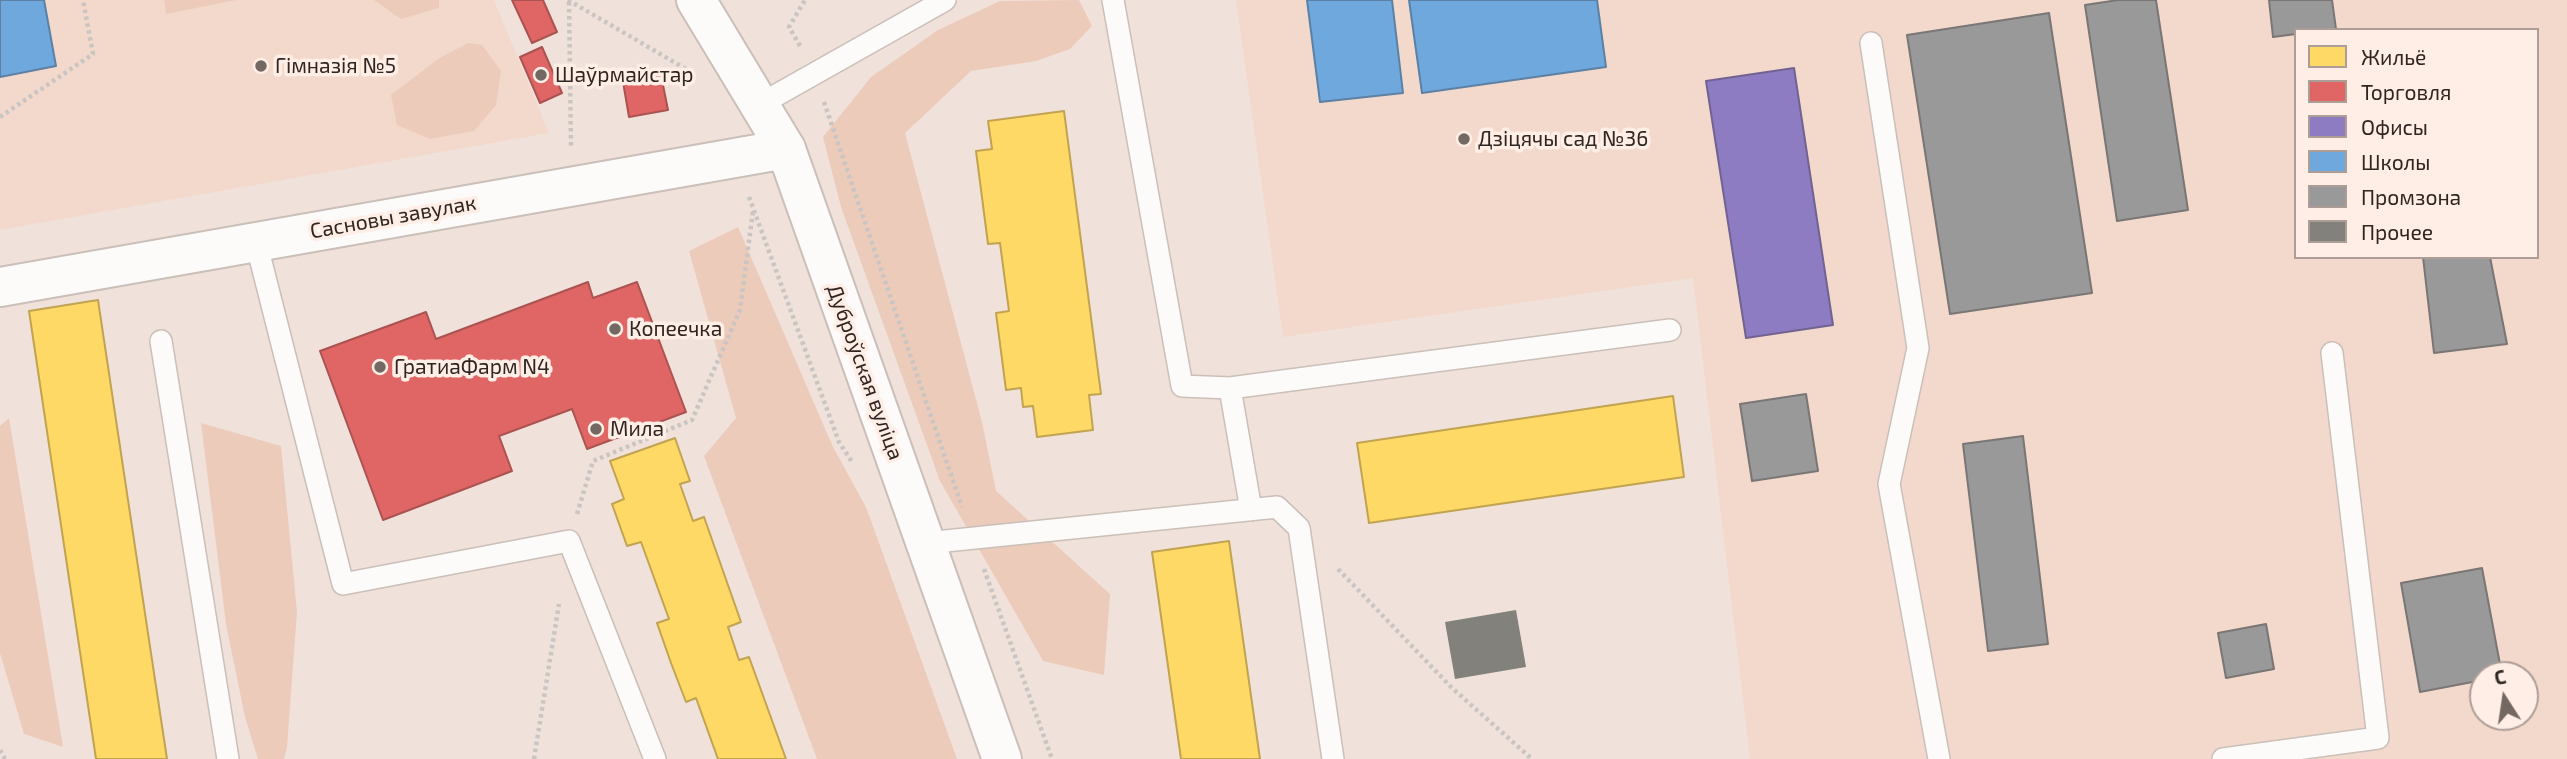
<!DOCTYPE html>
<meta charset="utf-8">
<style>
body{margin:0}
#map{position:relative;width:2567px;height:759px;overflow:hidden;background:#f0e2da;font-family:"Exo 2",sans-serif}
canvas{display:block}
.legend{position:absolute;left:2294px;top:28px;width:245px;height:231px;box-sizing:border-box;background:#ffeee6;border:2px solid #ac9e97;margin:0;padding:9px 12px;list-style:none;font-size:21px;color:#302621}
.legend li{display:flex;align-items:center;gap:14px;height:35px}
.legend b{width:35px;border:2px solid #ac9e97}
.north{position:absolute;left:2469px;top:661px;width:70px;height:70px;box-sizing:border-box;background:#ffeee6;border:2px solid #ac9e97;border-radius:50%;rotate:348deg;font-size:19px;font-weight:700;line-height:28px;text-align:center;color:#302621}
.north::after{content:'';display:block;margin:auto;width:24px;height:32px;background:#736862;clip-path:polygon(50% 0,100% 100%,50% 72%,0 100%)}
</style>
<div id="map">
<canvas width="2567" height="759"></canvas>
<ul class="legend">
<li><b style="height:19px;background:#ffd966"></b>Жильё</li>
<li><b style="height:19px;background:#e06666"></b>Торговля</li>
<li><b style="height:19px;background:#8e7cc3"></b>Офисы</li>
<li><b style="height:19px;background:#6fa8dc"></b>Школы</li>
<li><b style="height:19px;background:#999"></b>Промзона</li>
<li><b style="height:19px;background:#82817b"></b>Прочее</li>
</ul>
<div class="north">С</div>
</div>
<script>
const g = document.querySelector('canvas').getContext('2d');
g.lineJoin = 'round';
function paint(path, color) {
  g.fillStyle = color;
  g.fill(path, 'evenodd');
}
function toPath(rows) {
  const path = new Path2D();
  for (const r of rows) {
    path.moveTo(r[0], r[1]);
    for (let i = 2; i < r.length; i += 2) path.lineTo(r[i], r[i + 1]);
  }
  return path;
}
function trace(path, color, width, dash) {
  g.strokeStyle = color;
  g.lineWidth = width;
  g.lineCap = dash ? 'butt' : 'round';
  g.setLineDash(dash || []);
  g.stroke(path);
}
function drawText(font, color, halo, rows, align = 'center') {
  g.font = font + ' "Exo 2",sans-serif';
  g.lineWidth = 7;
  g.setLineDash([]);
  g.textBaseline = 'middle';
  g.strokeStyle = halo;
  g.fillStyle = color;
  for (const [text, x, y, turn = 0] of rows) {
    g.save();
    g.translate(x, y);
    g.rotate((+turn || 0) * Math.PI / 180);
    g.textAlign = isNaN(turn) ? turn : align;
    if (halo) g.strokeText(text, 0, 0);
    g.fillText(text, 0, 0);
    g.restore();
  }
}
const built = toPath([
 [0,0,494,0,549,133,0,230],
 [1236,0,2567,0,2567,759,1750,759,1693,278,1283,337],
 [2296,30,2537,30,2537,257,2296,257],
 [2483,675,2525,675,2525,717,2483,717]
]);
const green = toPath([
 [164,0,236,0,166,14],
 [374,0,439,0,439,8,401,19],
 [1079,0,1092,26,1070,49,1036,61,971,71,905,133,982,422,996,491,1110,594,1104,675,1043,661,940,481,841,207,823,137,871,77,938,30,1000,1],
 [468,43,482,45,501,71,496,105,474,131,430,139,397,125,391,95,438,59],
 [738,227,833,447,866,507,957,759,817,759,704,456,736,418,689,251],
 [9,418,63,747,24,734,0,653,0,426],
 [201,423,281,446,297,612,287,747,284,759,258,759,245,717,226,624]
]);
const homes = toPath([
 [1064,111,1101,394,1089,395,1093,430,1037,437,1033,406,1023,407,1021,388,1006,390,996,313,1009,311,1000,243,988,244,976,151,992,149,988,121,1064,111],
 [98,300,149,640,167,759,96,759,29,311,98,300],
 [1673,396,1684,477,1369,523,1357,443,1673,396],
 [675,438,690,481,680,484,693,521,704,517,741,622,728,627,739,660,749,657,786,759,718,759,696,698,686,702,671,663,657,623,669,619,641,542,627,546,612,504,624,499,610,461,675,438],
 [1229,541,1260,759,1181,759,1152,552,1229,541]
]);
const shops = toPath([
 [512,0,543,0,557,32,532,43,512,0],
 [542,47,562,93,540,103,520,57,542,47],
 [660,70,668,110,629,117,622,76,660,70],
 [588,282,593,298,637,282,686,412,587,449,572,409,499,436,512,471,383,520,320,351,426,312,436,339,588,282]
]);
const offices = toPath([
 [1794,68,1833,325,1746,338,1706,81,1794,68]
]);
const schools = toPath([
 [0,0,44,0,56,66,0,77,0,0],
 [1307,0,1392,0,1403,93,1320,102,1307,0],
 [1409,0,1597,0,1606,67,1422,93,1409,0]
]);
const industry = toPath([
 [2118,0,2156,0,2188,210,2117,221,2085,5,2118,0],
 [2269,0,2332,0,2336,29,2296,30,2296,34,2273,37,2269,0],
 [2049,13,2092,293,1950,314,1907,35,2049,13],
 [2423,257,2490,257,2507,344,2434,353,2423,257],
 [1806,394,1818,471,1752,481,1740,404,1806,394],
 [2023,436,2048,644,1988,651,1963,444,2023,436],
 [2482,568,2502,675,2483,675,2483,680,2420,692,2401,583,2482,568],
 [2266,624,2274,669,2226,678,2218,633,2266,624]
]);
const building = toPath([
 [1516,610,1526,667,1455,679,1445,622]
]);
const path = toPath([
 [568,0,691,72],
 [569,2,571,147],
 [800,46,789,27,805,0],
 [824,102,962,507],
 [0,117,93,54,83,0],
 [749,197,839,442,852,462],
 [577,514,593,461,692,420,740,310,753,211],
 [984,569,1052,759],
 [1338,569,1452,688,1532,759],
 [0,750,5,759],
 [534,759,559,604]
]);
const service = toPath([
 [1113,0,1182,386,1230,388,1251,510],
 [1871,43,1918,348,1889,484,1939,759],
 [759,105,945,0],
 [256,242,343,584,569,541,655,759],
 [161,341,228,759],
 [1230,388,1670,330],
 [926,543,1277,507,1299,528,1333,759],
 [2223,759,2378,738,2332,353]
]);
const minor = toPath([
 [0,287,786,149]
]);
const secondary = toPath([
 [696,0,786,149,1002,759]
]);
const markers = [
 [261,66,7,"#736862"],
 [541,75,7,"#736862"],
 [1464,139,7,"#736862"],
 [615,329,7,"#736862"],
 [380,367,7,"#736862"],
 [596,429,7,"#736862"]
];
const poiNames = [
 ["Гімназія №5",275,66],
 ["Шаўрмайстар",555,75],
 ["Дзіцячы сад №36",1478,139],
 ["Копеечка",629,329],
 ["ГратиаФарм N4",394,367],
 ["Мила",610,429]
];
const streetNames = [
 ["Сасновы завулак",393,217,-10],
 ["Дуброўская вуліца",865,372,70]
];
paint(built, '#f2d9cb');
paint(green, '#eccbba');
paint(homes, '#ffd966');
trace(homes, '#c1a351', 2);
paint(shops, '#e06666');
trace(shops, '#ab5351', 2);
paint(offices, '#8e7cc3');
trace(offices, '#726292', 2);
paint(schools, '#6fa8dc');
trace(schools, '#5c81a4', 2);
paint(industry, '#999');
trace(industry, '#7a7675', 2);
paint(building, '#82817b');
trace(service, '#cabfb9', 24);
trace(minor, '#cabfb9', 42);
trace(secondary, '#cabfb9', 42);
trace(path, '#cac5c2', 4.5, [3.5, 3.5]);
trace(service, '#fdfbf9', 21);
trace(minor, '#fdfbf9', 38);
trace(secondary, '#fdfbf9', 38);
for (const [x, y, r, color] of markers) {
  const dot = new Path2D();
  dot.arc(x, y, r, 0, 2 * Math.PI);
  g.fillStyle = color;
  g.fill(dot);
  trace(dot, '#ffeee6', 2.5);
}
drawText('21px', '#302621', '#ffeee6', poiNames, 'left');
drawText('21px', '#302621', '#ffeee6', streetNames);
</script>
